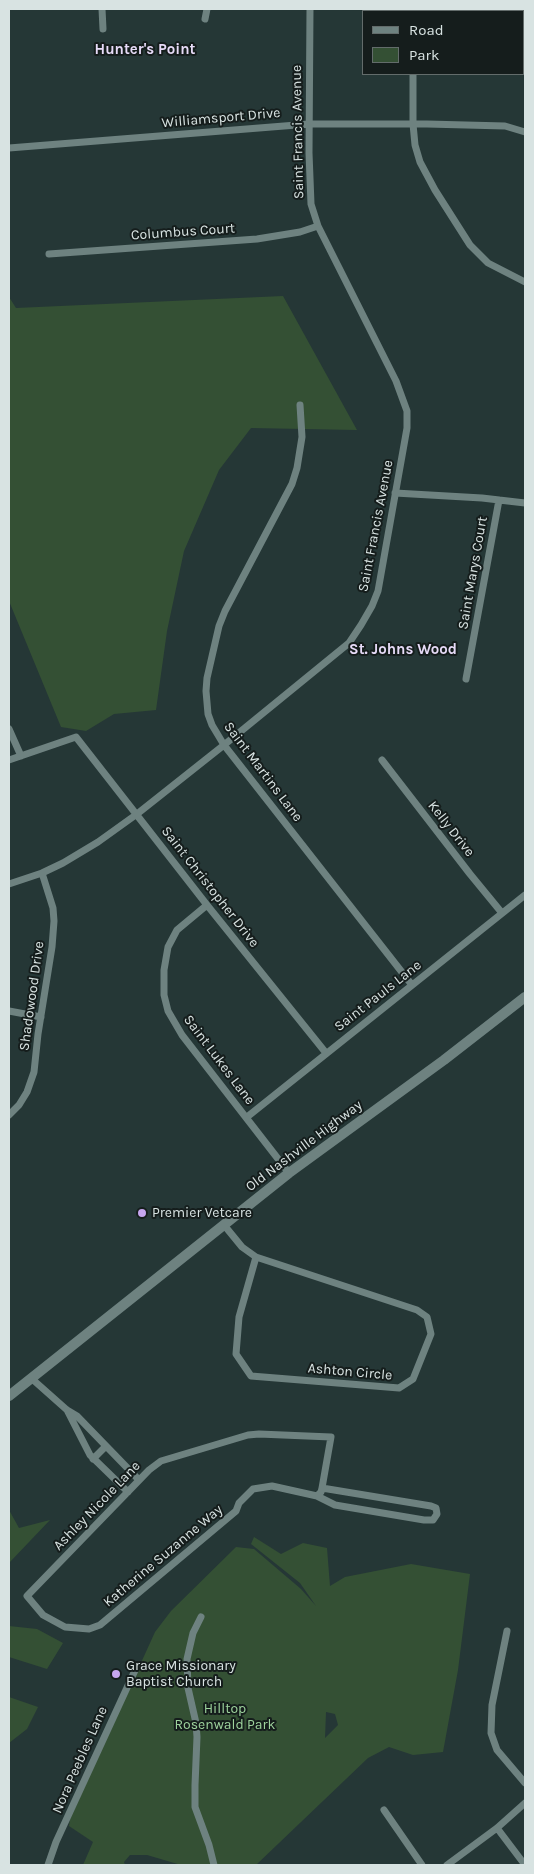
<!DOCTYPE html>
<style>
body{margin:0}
#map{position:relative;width:534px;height:1874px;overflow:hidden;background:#253736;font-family:Karla,sans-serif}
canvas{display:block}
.frame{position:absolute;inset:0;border:10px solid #d8e3e2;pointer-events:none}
.legend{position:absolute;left:362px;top:10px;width:162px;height:65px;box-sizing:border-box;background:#151d1c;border:1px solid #636c6b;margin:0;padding:6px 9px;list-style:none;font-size:15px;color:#d8e3e2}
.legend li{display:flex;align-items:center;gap:10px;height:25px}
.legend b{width:25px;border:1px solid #636c6b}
</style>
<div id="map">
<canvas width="534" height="1874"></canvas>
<div class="frame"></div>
<ul class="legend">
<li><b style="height:6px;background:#6e8280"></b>Road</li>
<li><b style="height:14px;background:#345034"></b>Park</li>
</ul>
</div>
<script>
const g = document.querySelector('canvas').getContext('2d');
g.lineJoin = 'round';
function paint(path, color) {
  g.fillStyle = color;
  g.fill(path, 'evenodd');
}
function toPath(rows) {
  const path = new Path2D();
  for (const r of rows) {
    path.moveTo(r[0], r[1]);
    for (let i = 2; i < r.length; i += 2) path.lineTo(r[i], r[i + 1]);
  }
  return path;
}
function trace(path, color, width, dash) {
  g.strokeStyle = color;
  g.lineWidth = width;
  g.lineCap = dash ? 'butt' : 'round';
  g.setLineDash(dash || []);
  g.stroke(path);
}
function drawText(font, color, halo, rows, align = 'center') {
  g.font = font + ' Karla,sans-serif';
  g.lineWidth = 4;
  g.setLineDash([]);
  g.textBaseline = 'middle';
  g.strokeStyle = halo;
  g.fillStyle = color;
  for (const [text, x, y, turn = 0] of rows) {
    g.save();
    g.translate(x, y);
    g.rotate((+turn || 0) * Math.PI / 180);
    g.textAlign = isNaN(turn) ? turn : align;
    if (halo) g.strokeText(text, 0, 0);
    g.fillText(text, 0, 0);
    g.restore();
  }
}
const green = toPath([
 [283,296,357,430,251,428,219,470,184,551,167,631,156,710,114,714,86,731,61,727,9,601,9,297,16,308],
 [9,1510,19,1528,50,1520,9,1563],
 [254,1537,281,1554,303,1543,327,1548,330,1586,345,1577,411,1564,470,1574,458,1670,443,1752,413,1755,389,1747,368,1758,256,1865,181,1865,147,1855,130,1855,124,1862,125,1865,83,1865,93,1842,69,1826,70,1819,155,1632,171,1611,236,1547,254,1549,301,1589,316,1606,300,1583,251,1544],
 [326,1712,335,1714,338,1725,325,1738],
 [9,1626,37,1629,63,1643,47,1669,9,1657],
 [9,1697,38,1707,27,1729,9,1743]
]);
const street = toPath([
 [102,9,103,29],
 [414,11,414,9],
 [205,19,207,9],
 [413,74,413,124,415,145,420,162,435,190,470,245,488,263,525,282],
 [9,148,309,124,427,124,505,126,525,132],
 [49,254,257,239,300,232,318,226],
 [300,405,302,437,297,468,292,484,225,611,219,626,207,678,206,691,208,714,212,725,224,745,412,985],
 [395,493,482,498,525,503],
 [466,679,499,500],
 [9,729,21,756],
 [9,760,76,737,207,905,326,1053],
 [382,760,470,874,502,913],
 [9,884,42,873,63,863,98,842,137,814,224,745,349,643,361,625,372,606,378,591,407,428,407,411,396,381,318,226,311,204,309,153,310,9],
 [207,905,177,930,168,947,164,970,164,995,168,1011,182,1035,289,1173],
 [9,1011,41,1017],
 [9,1115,19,1105,27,1092,34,1072,38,1034,52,947,54,921,53,908,42,873],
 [247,1117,525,895],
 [224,1225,242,1247,256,1257,417,1310,427,1317,431,1334,413,1379,399,1388,251,1376,236,1354,239,1317,256,1257],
 [31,1378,67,1410,77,1416,139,1480],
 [67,1410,90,1455,128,1492],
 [93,1459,106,1446],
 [317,1496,335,1505,424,1520,433,1520,437,1514,436,1508,431,1506,322,1488,331,1437,259,1434,248,1435,161,1461,149,1470,27,1596,43,1615,65,1627,89,1629,100,1625,236,1511,239,1503,253,1489,272,1486,317,1496,321,1492,322,1488],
 [201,1617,193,1633,187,1659,188,1688,196,1723,197,1737,195,1785,195,1807,209,1845,214,1865],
 [507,1631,492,1705,491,1733,497,1750,525,1783],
 [384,1810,422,1865],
 [497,1828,525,1865],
 [48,1865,56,1842,137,1666],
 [447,1865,497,1828,525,1803]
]);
const secondary = toPath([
 [9,1396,289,1173,444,1060,525,997]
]);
const markers = [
 [142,1213,5,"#c7a6ef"],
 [116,1674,5,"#c7a6ef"]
];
const streetNames = [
 ["Williamsport Drive",221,118,-5],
 ["Saint Francis Avenue",298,132,-91],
 ["Columbus Court",183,232,-4],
 ["Saint Francis Avenue",376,526,-79],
 ["Saint Marys Court",473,573,-80],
 ["Saint Martins Lane",263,772,53],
 ["Kelly Drive",451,829,52],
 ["Saint Christopher Drive",210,887,52],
 ["Shadowood Drive",32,996,-82],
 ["Saint Pauls Lane",378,996,-38],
 ["Saint Lukes Lane",219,1060,53],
 ["Old Nashville Highway",304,1146,-37],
 ["Ashton Circle",350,1372,5],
 ["Ashley Nicole Lane",97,1506,-46],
 ["Katherine Suzanne Way",163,1556,-40],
 ["Nora Peebles Lane",80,1760,-66]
];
const poiNames = [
 ["Premier Vetcare",152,1213],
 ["Grace Missionary",126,1666],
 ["Baptist Church",126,1682]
];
const parkNames = [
 ["Hilltop",225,1709],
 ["Rosenwald Park",225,1725]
];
const neighbourhoodNames = [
 ["Hunter's Point",145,50],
 ["St. Johns Wood",403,650]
];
paint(green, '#345034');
trace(street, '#6e8280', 7);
trace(secondary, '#6e8280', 10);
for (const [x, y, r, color] of markers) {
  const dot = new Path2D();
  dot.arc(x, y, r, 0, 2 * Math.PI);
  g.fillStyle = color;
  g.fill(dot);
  trace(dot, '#151d1c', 2);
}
drawText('14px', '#d8e3e2', '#151d1c', streetNames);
drawText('14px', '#d8e3e2', '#151d1c', poiNames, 'left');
drawText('14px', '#9ed39d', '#151d1c', parkNames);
drawText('bold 15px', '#e7dbf8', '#151d1c', neighbourhoodNames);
</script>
